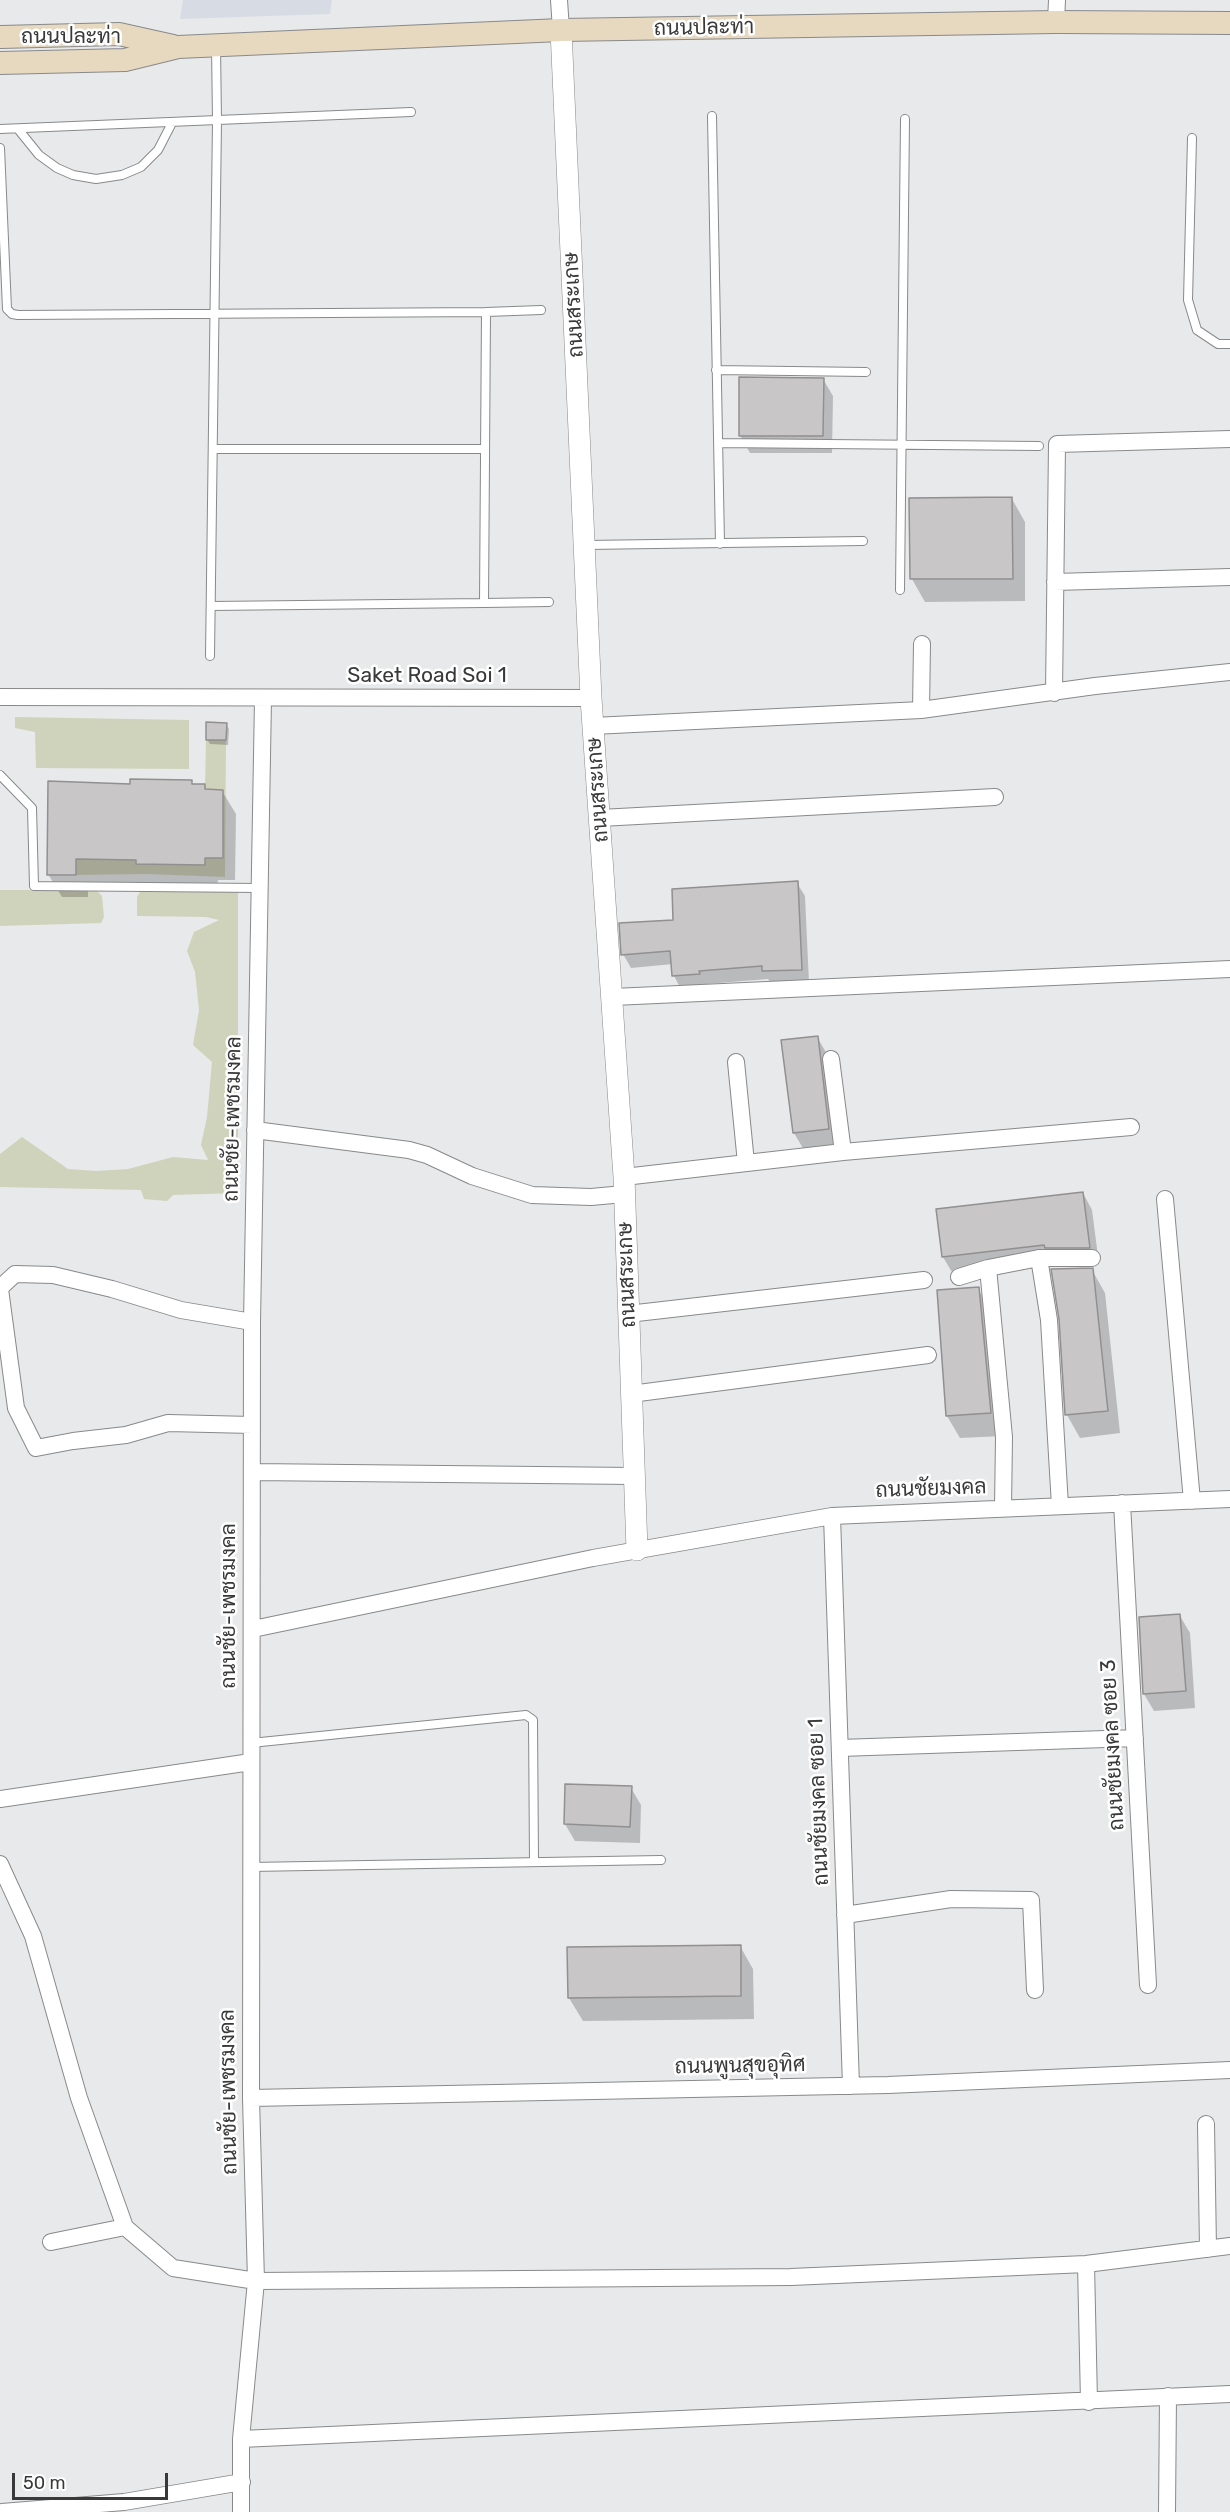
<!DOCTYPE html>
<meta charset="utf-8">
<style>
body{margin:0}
#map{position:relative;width:1230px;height:2512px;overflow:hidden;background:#e8e9ea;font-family:Rubik,sans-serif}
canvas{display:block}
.scale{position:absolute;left:12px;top:2473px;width:156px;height:27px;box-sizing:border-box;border:3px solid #39393a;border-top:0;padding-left:8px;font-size:18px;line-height:21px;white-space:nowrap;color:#39393a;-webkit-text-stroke:4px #fff;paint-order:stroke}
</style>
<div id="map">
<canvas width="1230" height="2512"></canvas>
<div class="scale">50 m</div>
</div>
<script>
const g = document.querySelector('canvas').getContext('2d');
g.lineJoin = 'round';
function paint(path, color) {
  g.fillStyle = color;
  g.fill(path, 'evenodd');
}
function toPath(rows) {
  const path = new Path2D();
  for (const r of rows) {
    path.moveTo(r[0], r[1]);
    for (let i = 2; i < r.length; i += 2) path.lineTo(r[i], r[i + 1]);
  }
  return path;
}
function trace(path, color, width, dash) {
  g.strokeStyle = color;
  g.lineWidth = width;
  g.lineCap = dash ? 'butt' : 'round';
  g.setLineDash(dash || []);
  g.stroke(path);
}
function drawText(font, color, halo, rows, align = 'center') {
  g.font = font + ' Rubik,Sarabun,sans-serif';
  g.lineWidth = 5;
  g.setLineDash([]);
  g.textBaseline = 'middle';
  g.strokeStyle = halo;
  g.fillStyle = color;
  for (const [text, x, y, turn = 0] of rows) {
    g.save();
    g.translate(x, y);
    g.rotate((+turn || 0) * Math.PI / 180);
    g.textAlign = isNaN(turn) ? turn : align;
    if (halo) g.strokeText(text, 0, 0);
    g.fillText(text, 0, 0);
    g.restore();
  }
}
const built = toPath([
 [183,0,332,0,330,14,180,19]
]);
const green = toPath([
 [15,717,189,720,189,769,36,768,35,732,15,728],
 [206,740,226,740,225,877,147,874,76,875,76,852,105,853,105,860,136,860,137,864,204,865,205,858,223,858,223,790,205,789],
 [0,890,96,890,102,896,104,917,101,923,0,926],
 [238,891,238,1193,173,1195,167,1201,144,1199,141,1190,0,1187,0,1154,22,1137,68,1169,96,1171,128,1169,173,1157,208,1160,201,1145,207,1117,212,1062,193,1045,199,1010,195,972,187,951,194,932,219,920,206,917,137,916,137,897,140,892]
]);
const shadow = toPath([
 [823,379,833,396,832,453,750,453,740,435],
 [1012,499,1025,522,1025,601,925,602,912,579,911,500],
 [226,724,229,729,228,745,210,744,207,739],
 [191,781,193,785,204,785,207,791,222,791,236,814,235,880,218,880,217,887,151,887,149,883,88,882,88,897,62,897,48,874,131,786],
 [797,883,805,896,809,983,771,983,768,979,706,984,706,987,681,989,674,976,673,964,631,968,623,954,675,921],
 [817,1037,827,1054,838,1146,804,1150,794,1133],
 [1083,1193,1092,1210,1099,1264,1056,1264,953,1274,943,1257,938,1210],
 [1092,1270,1105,1293,1120,1433,1080,1438,1067,1415,1061,1319],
 [978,1289,992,1312,1003,1436,960,1438,947,1416],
 [1180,1616,1190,1633,1195,1708,1154,1711,1144,1694],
 [631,1788,641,1805,640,1843,575,1841,565,1824],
 [740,1946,753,1969,754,2019,583,2021,569,1998,568,1948]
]);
const building = toPath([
 [739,377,824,378,823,436,739,436,739,377],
 [1012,497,1013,579,910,579,909,498,1012,497],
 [206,722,227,723,226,740,206,740,206,722],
 [130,779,192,780,192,784,205,784,205,789,223,790,223,858,205,858,205,865,136,864,136,860,76,859,76,875,47,875,48,781,130,784,130,779],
 [798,881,802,970,762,971,762,966,699,971,700,974,672,976,670,951,621,955,619,923,673,920,672,889,798,881],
 [818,1036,829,1129,793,1133,781,1040,818,1036],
 [1083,1192,1090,1248,1045,1248,1044,1245,942,1257,936,1209,1083,1192],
 [1093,1268,1108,1411,1065,1415,1059,1319,1051,1269,1093,1268],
 [979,1287,991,1413,946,1416,937,1290,979,1287],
 [1180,1614,1186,1691,1143,1694,1139,1617,1180,1614],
 [565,1784,632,1786,630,1827,564,1824,565,1784],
 [741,1945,741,1996,568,1998,567,1947,741,1945]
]);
const service = toPath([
 [712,116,720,544],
 [0,129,411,112],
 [18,129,39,155,57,168,73,175,96,179,122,175,141,167,158,150,172,123],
 [1192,138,1188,300,1197,330,1218,344,1230,344],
 [0,148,7,309,12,314,18,315,486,312,484,603,211,606],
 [486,312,541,310],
 [716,370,866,372],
 [719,443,1039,446],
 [213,449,484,449],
 [586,545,863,541],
 [900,590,905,119],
 [484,603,549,602],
 [210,656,217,121,216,46],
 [0,775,32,808,34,886,259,888],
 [251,1743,526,1715,533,1720,534,1861],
 [250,1867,661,1860]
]);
const minor = toPath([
 [559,0,561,30],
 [1056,22,1057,0],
 [1055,582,1230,577],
 [1054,693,1057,444,1230,439],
 [0,697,591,698],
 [921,710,922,644],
 [593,726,921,710,1095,686,1230,672],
 [600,818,995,797],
 [613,997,1230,969],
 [831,1059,843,1152],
 [736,1062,746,1163],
 [255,1130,409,1150,427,1155,472,1176,532,1195,591,1197,624,1194],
 [624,1177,843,1152,1131,1127],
 [1165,1199,1192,1501],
 [1039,1258,1049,1320,1060,1506],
 [959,1277,988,1268],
 [0,1288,15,1274,53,1275,112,1289,181,1310,252,1322],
 [0,1289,16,1408,36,1448,73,1441,126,1435,168,1423,252,1425],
 [628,1314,924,1280],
 [631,1394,928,1355],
 [252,1472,634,1476],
 [1122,1503,1148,1985],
 [1003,1508,1004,1437,988,1268,1039,1258,1092,1258],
 [832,1516,851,2086],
 [253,1629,593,1558,832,1516,1230,1499],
 [840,1748,1135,1738],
 [0,1799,251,1762],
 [0,1864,33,1936,79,2098,125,2227,173,2268,256,2281,791,2277,1086,2264,1230,2246],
 [845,1915,951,1899,1031,1900,1035,1990],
 [251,2098,888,2085,1230,2070],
 [1206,2124,1208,2249],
 [51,2242,125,2227],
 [1086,2264,1089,2402],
 [241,2439,1230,2394],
 [2,2512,124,2502,242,2482],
 [241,2512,241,2439,256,2281,251,2098,252,1322,263,699],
 [1167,2512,1168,2396]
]);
const tertiary = toPath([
 [561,30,591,698,624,1177,637,1550]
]);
const secondary = toPath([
 [0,37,119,34,173,46],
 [0,63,125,60,178,47,561,30,1056,22,1230,23]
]);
const streetNames = [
 ["ถนนปละท่า",704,28,-1],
 ["ถนนปละท่า",71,37],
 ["ถนนสระเกษ",574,305,-93],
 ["Saket Road Soi 1",427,676],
 ["ถนนสระเกษ",598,790,-94],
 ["ถนนชัย-เพชรมงคล",233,1119,-89],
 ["ถนนสระเกษ",627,1275,-92],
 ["ถนนชัยมงคล",931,1489,-2],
 ["ถนนชัย-เพชรมงคล",229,1606,-90],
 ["ถนนชัยมงคล ซอย 3",1113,1745,-93],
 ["ถนนชัยมงคล ซอย 1",819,1802,-92],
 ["ถนนพูนสุขอุทิศ",740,2066,-1],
 ["ถนนชัย-เพชรมงคล",229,2092,-91]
];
paint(built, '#d7dce4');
paint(green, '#d0d3bb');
paint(shadow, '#0003');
paint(building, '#c8c6c7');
trace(building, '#918f90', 1.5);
trace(service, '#88898a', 10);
trace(minor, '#88898a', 18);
trace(tertiary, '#88898a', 22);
trace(secondary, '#88898a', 24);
trace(service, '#fff', 8);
trace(minor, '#fff', 16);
trace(tertiary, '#fff', 21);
trace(secondary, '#e7d8c0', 22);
drawText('21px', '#39393a', '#fff', streetNames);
</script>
